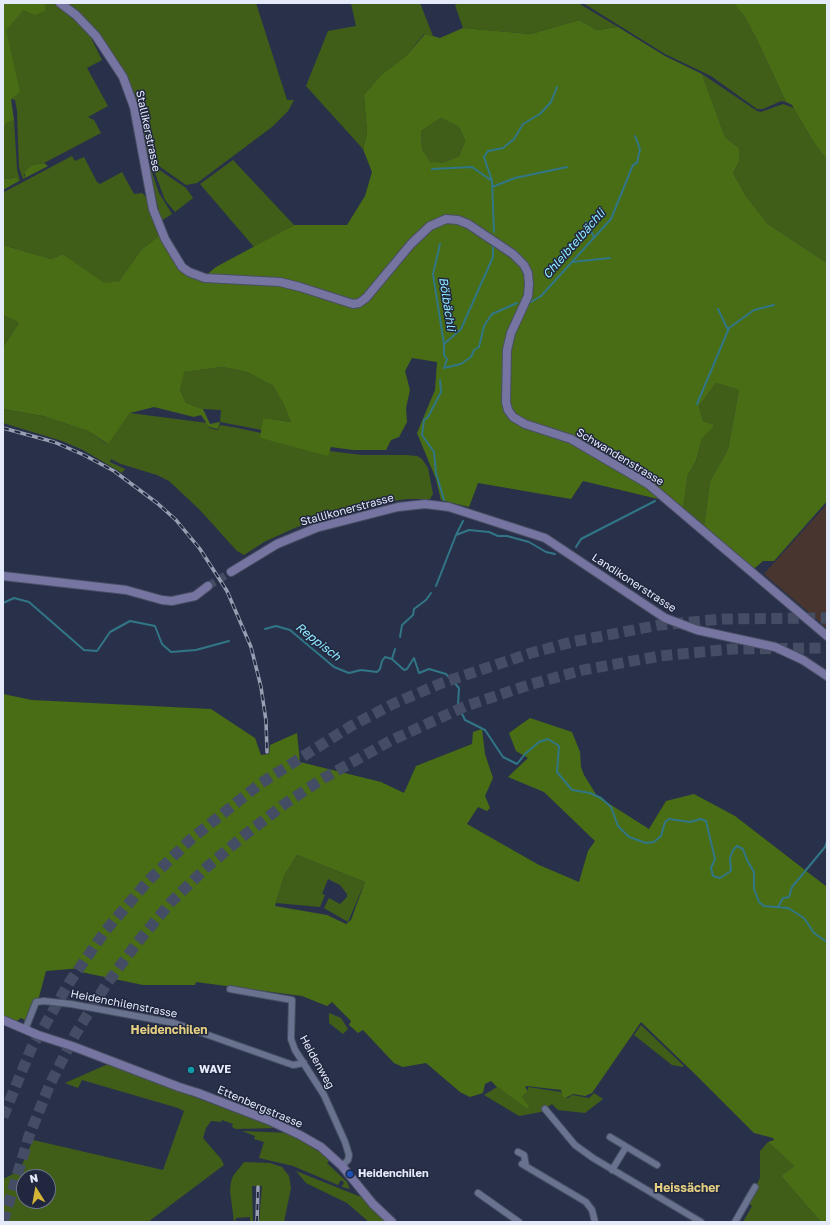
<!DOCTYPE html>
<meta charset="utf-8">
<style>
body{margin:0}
#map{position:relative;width:830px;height:1225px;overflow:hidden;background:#29314a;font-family:"Golos Text",sans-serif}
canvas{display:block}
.frame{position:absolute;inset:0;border:4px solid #e4eafa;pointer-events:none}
.north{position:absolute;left:16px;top:1169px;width:40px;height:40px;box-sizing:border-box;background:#20273f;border:1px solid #6e758a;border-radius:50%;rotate:349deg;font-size:11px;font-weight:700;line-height:16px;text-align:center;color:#e4eafa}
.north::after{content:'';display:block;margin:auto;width:14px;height:18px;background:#d5b535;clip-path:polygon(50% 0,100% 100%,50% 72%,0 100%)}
</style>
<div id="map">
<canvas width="830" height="1225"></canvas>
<div class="frame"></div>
<div class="north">N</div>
</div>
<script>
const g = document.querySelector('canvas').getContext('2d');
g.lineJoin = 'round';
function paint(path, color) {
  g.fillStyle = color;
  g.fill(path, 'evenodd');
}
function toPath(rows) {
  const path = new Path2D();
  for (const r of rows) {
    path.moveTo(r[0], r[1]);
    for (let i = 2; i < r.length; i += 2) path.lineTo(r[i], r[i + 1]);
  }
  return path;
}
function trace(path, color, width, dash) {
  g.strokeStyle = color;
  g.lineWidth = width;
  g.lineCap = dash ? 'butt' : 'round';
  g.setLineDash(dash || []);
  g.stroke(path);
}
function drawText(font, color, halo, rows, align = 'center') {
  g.font = font + ' "Golos Text",sans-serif';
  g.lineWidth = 3;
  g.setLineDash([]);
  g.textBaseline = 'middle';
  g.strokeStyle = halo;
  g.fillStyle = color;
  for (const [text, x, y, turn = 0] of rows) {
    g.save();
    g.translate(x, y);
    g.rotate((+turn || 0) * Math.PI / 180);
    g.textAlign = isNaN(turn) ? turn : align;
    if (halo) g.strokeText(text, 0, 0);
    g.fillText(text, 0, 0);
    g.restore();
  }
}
const industrial = toPath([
 [827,504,827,628,764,574]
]);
const green = toPath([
 [45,3,53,3,62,8,94,38,92,40,102,60,87,68,108,106,88,117,94,120,101,133,44,163,32,165,24,175,25,178,23,179,19,168,17,111,15,100,11,99,5,30,24,10,45,11],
 [66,3,256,3,287,100,294,100,288,111,272,127,197,183,186,185,152,161,145,153,133,91,123,70,96,31],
 [351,3,420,3,433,36,424,34,406,56,381,75,364,95,367,132,363,149,306,86,328,31,356,26],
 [459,3,578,3,618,27,597,30,579,20,531,34,463,28,455,5],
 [583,3,733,3,744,16,757,40,786,102,781,101,763,109,757,109,711,76,665,54],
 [702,74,757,111,761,112,783,104,794,108,814,143,827,160,827,263,768,224,746,196,733,173,739,162,739,148,725,137],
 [441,118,459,127,465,141,459,156,442,163,430,163,422,149,421,131],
 [14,120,17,169,20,181,19,181,17,177,10,179,3,178,3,129,7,123],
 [72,156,75,161,84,157,97,182,100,184,122,172,134,194,142,193,147,198,160,235,141,250,119,281,104,284,63,254,51,259,3,245,4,192],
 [233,160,294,225,254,247,200,184],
 [148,161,159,193,172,214,161,221],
 [152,165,186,188,193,198,175,212,165,200],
 [3,315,19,323,3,347],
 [222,367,247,372,273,386,284,405,291,422,263,418,262,430,220,422,221,410,203,409,186,403,180,390,183,372],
 [716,383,739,390,728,449,710,481,704,526,683,508,688,475,696,461,702,437,715,425,703,421,699,406],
 [3,409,43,416,88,431,107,444,130,413,207,423,209,428,218,430,220,425,238,428,261,433,261,438,328,455,329,451,362,455,406,455,417,456,422,459,428,468,433,494,430,499,407,499,387,502,297,527,264,542,244,555,237,551,199,509,169,481,157,475,121,464,111,459,110,462,125,469,122,473,83,450,62,441,3,423],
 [297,855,365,882,348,922,324,908,329,898,340,904,347,897,347,894,340,885,328,879,322,894,325,895,320,907,276,903,284,876],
 [329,1013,341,1018,348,1029,343,1034,329,1023],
 [641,1025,684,1066,683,1067,672,1065,634,1035],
 [108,1064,276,1128,236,1129,232,1127,233,1124,222,1120,221,1122,211,1121,206,1128,203,1138,221,1159,224,1165,148,1222,3,1222,3,1179,15,1173,21,1167,33,1140,163,1170,184,1111,178,1108,82,1080,78,1088,65,1083],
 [24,1177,48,1177,48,1201,24,1201],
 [497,1087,527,1109,530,1107,522,1097,528,1091,528,1087,561,1092,562,1096,568,1098,572,1095,589,1098,594,1093,603,1099,585,1113,558,1110,552,1104,541,1112,519,1116,484,1095],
 [242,1131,289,1133,324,1155,329,1161,327,1163,347,1182,350,1189,342,1187,344,1182,341,1180,338,1185,293,1166,259,1158,264,1142,254,1139,255,1136],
 [768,1142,794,1166,781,1176,821,1222,743,1222,752,1206,748,1203,760,1178,760,1151],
 [244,1162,270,1163,282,1167,289,1176,291,1188,284,1222,259,1222,262,1186,252,1186,253,1222,250,1222,250,1217,236,1218,235,1222,234,1222,230,1191,231,1182,233,1176],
 [296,1171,361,1197,387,1222,369,1222,347,1203,306,1183]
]);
const forest = toPath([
 [3,3,45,3,45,11,35,15,24,10,6,30,20,92,11,99,14,120,7,123,3,129],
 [733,3,827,3,827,160,814,143,792,105,786,102,757,40,744,16],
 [579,20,597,30,618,27,665,56,702,74,725,137,739,148,739,162,733,173,746,196,768,224,827,263,827,501,774,561,763,561,754,569,704,526,710,481,728,449,739,390,716,383,699,406,703,421,715,425,702,438,696,461,688,475,683,508,664,493,658,499,583,481,571,499,478,483,469,507,441,500,436,479,417,433,435,390,437,362,412,358,405,371,410,390,406,408,407,422,399,437,391,440,386,450,353,450,331,447,328,456,260,438,263,418,291,422,284,405,273,386,247,372,222,367,184,372,180,390,186,403,203,409,210,424,220,422,218,429,209,427,201,415,194,417,154,407,130,413,108,444,88,431,43,416,3,409,3,347,19,323,3,315,3,245,51,259,63,254,104,283,119,281,141,250,160,235,176,265,185,274,200,280,216,267,294,225,347,225,365,196,372,172,363,149,367,132,364,95,381,75,406,56,425,34,440,38,463,28,531,34],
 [441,118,459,127,465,141,459,156,442,163,430,162,422,149,421,131],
 [44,163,48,166,25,178,25,172,32,165],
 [17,177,19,181,3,190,3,178,10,179],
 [3,694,32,700,211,709,255,738,261,755,269,754,270,745,297,733,300,762,381,782,404,793,416,766,472,744,473,732,482,729,485,754,493,778,485,796,490,808,487,811,478,807,467,824,539,865,579,882,588,851,595,841,544,792,508,777,528,758,516,751,509,733,530,718,572,732,580,752,581,767,584,775,597,796,649,829,666,801,694,794,735,816,827,887,827,1222,821,1222,781,1176,794,1166,768,1142,774,1140,773,1138,754,1133,697,1076,641,1022,592,1093,585,1096,573,1094,565,1098,562,1096,561,1090,527,1086,525,1087,528,1091,522,1097,530,1107,527,1109,497,1087,491,1081,485,1084,483,1093,470,1097,460,1092,426,1063,403,1067,394,1063,363,1030,358,1033,349,1025,351,1021,332,1002,327,1006,302,996,196,982,195,985,143,985,81,972,82,968,46,971,39,997,32,1003,25,1020,21,1018,17,1021,3,1015],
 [297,855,365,882,351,920,346,924,327,915,275,906,284,876]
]);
const stream = toPath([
 [432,169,472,167,492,181,494,232],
 [492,181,484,157,488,151,503,148,514,139,523,124,540,114,551,102,557,87],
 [492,187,515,178,567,167],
 [586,222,594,237],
 [440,244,433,274,444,344],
 [572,262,610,258],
 [531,302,541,296,611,219,633,165,637,163,640,149,635,136],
 [718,309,728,330],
 [444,368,447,359,444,355,444,344,461,329,493,257,493,246],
 [444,368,461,364,471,357,474,350,479,347,484,326,492,314,517,303],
 [440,380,441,392,428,417,424,420,422,435,434,452,436,473,444,500],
 [697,404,729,328,754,310,774,305],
 [456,535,463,521],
 [576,547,581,539,655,501],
 [436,586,456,535,469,530,489,532,498,536,507,536,529,542,546,552,555,554],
 [3,603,14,598,29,602,84,650,97,651,110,632,130,621,155,626,162,644,171,652,196,650,229,641],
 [265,629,276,626,290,630,334,667,349,673,361,670,377,672,380,669,382,661,385,657,392,659,404,670,407,669,414,658,419,673,429,669,446,674,459,688,458,705,465,720,485,730,503,757,517,764,525,754,539,742,548,739,559,746,557,772,572,790,590,793,601,798,611,807,618,826,629,837,646,843,654,842,661,836,665,822,669,819,690,822,701,819,706,821,715,859,711,868,713,876,720,878,731,871,730,858,733,850,737,846,743,849,747,860,754,872,754,889,759,902,764,906,788,908,804,918,814,933,827,942],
 [400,637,402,625,413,615,414,609,426,600,431,593],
 [392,659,395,649],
 [778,907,783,898,789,897,792,887,825,847,827,841]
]);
const secondaryTunnel = toPath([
 [208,586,231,572]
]);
const highwayTunnel = toPath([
 [3,1117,31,1049,69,983,106,930,148,881,191,839,261,783,351,726,393,704,442,683,531,653,572,642,659,625,722,619,827,618],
 [3,1222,29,1136,50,1084,76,1033,106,985,137,943,171,902,207,867,246,834,286,803,324,778,390,741,466,706,532,684,583,670,660,656,732,649,827,648]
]);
const street = toPath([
 [230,989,292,1000,291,1039,295,1050,324,1095,345,1142,349,1155,348,1160,342,1166],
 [25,1030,36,1002,44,1001,71,1004,174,1023,293,1065,304,1063],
 [545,1109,575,1145,593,1158,701,1222],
 [610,1137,657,1165],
 [518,1152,524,1155,526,1166],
 [522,1164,586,1202,592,1210,595,1222],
 [612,1170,626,1147],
 [478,1193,519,1222],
 [735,1222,755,1187]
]);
const secondary = toPath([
 [60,3,76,15,96,36,123,77,134,107,153,209,165,239,182,267,189,272,205,278,280,282,300,287,353,304,359,303,366,298,411,244,430,226,446,219,458,220,468,224,513,254,524,265,528,273,529,284,528,296,511,333,507,350,506,402,508,410,513,417,525,424,571,439,648,484,827,636],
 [231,572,277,544,316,528,398,507,425,504,449,507,545,538,665,618,697,630,775,647,803,660,827,676],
 [3,576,126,590,162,600,172,601,195,596,208,586],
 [3,1020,38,1035,72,1046,179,1087,198,1093,268,1120,300,1135,321,1147,342,1166,373,1204,392,1222]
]);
const rail = toPath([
 [3,428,54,442,84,455,114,471,157,503,176,520,200,549,227,591,251,647,261,687,266,721,267,752],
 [257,1222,258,1187]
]);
const markers = [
 [191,1070,4,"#0f9aa8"],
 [350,1174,4,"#1a4fb4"]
];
const streetNames = [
 ["Stallikerstrasse",148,131,78],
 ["Schwandenstrasse",620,457,31],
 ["Stallikonerstrasse",347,510,-15],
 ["Landikonerstrasse",634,583,33],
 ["Heidenchilenstrasse",124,1004,11],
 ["Heidenweg",317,1062,61],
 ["Ettenbergstrasse",260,1107,23]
];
const poiNames = [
 ["WAVE",199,1070],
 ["Heidenchilen",358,1174]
];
const waterNames = [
 ["Chleibtelbächli",574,244,-49],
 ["Bölbächli",447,304,81],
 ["Reppisch",318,642,38]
];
const neighbourhoodNames = [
 ["Heidenchilen",169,1030],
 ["Heissächer",687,1188]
];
paint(industrial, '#48352f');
paint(green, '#405e18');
paint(forest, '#496d14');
trace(stream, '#317686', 2);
trace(secondaryTunnel, '#454d64', 8, [8, 4]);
trace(highwayTunnel, '#454d64', 11, [11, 5.5]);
trace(street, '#494f64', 8);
trace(secondary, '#494f64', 10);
trace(street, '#69728f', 6);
trace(secondary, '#7675a2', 8);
trace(rail, '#989fb2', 3.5);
trace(rail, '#20273f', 2, [6]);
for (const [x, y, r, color] of markers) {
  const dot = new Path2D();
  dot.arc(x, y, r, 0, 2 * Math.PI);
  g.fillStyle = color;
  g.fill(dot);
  trace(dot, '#20273f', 1.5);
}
drawText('11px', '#e4eafa', '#20273f', streetNames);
drawText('bold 11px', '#e4eafa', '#20273f', poiNames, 'left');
drawText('italic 12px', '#8ee8fe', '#20273f', waterNames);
drawText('bold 12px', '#e3ce81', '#20273f', neighbourhoodNames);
</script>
